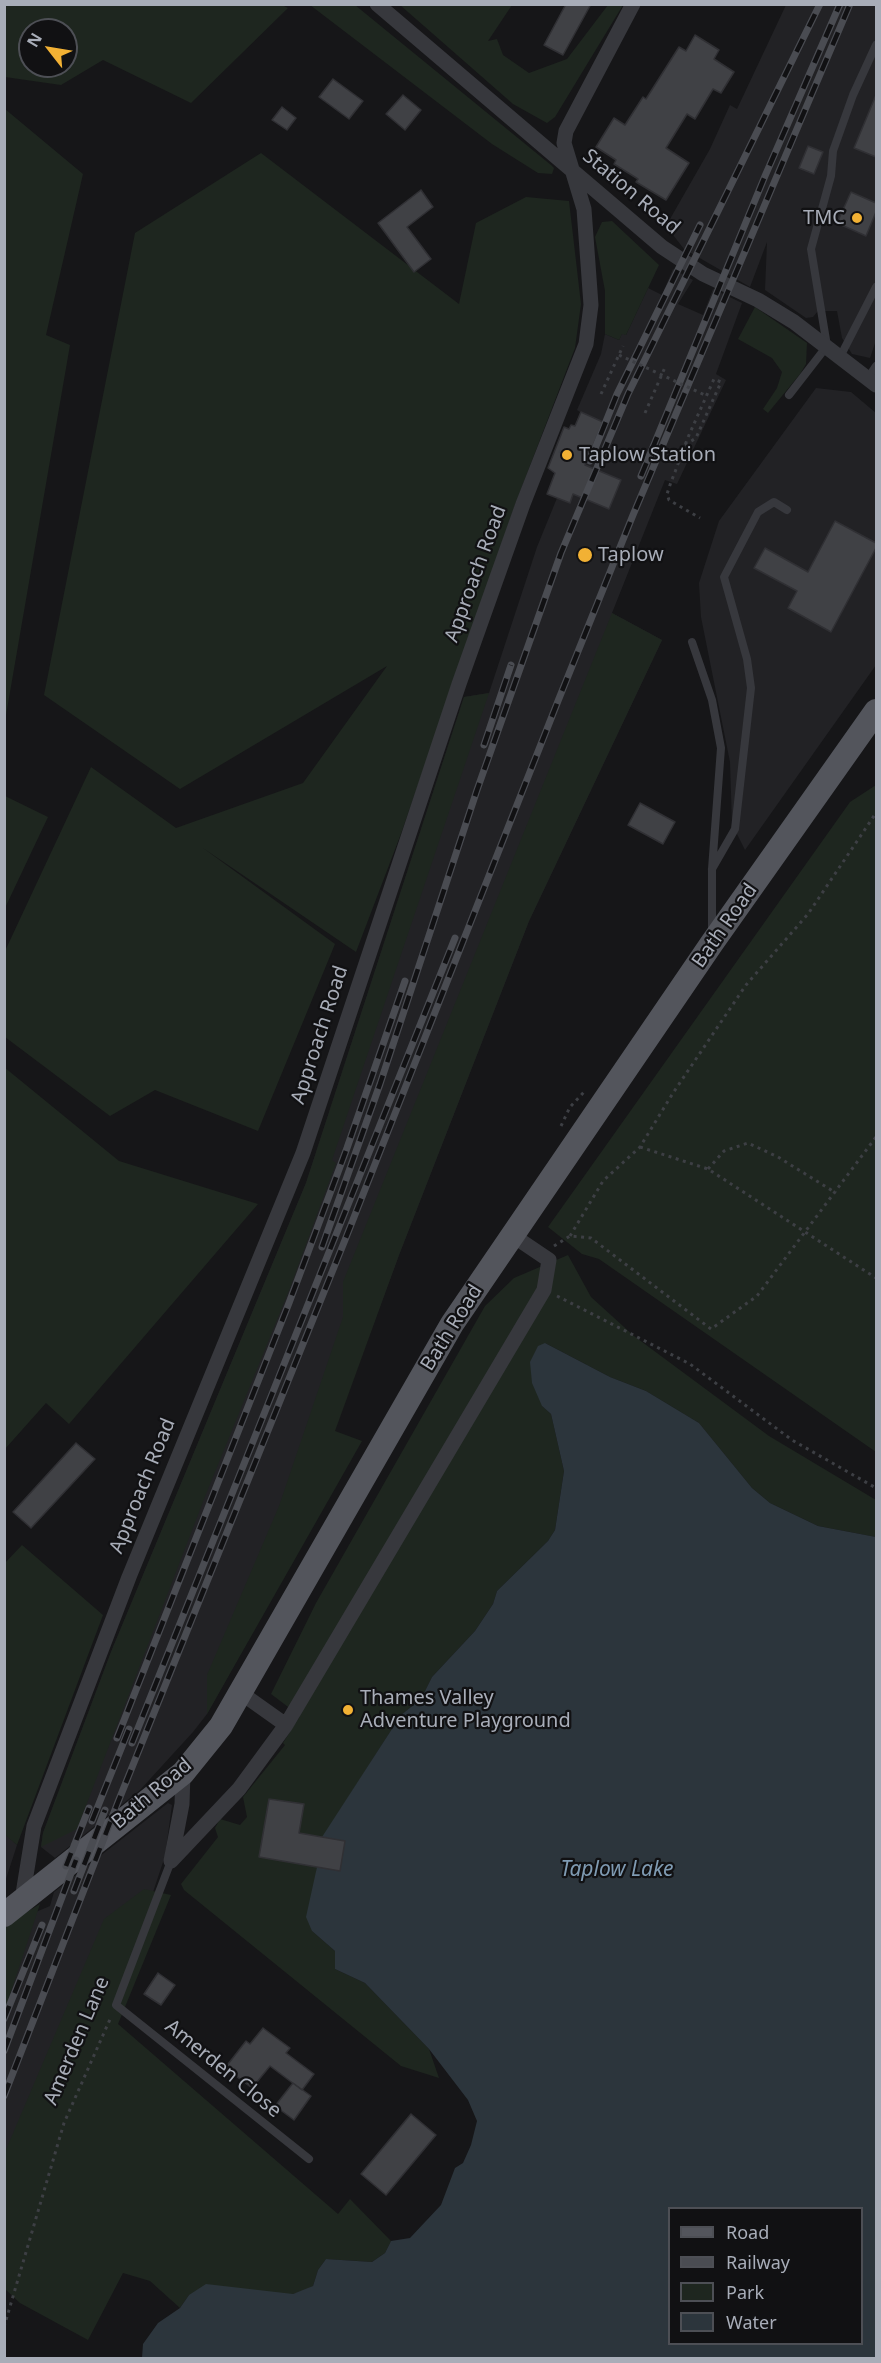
<!DOCTYPE html>
<style>
body{margin:0}
#map{position:relative;width:881px;height:2363px;overflow:hidden;background:#161618;font-family:"Noto Sans",sans-serif}
canvas{display:block}
.frame{position:absolute;inset:0;border:6px solid #a8adb8;pointer-events:none}
.legend{position:absolute;left:668px;top:2207px;width:195px;height:138px;box-sizing:border-box;background:#111113;border:2px solid #4d4f55;margin:0;padding:8px 10px;list-style:none;font-size:18px;color:#a8adb8}
.legend li{display:flex;align-items:center;gap:12px;height:30px}
.legend b{width:30px;border:2px solid #4d4f55}
.north{position:absolute;left:18px;top:18px;width:60px;height:60px;box-sizing:border-box;background:#111113;border:2px solid #4d4f55;border-radius:50%;rotate:301deg;font-size:16px;font-weight:700;line-height:24px;text-align:center;color:#a8adb8}
.north::after{content:'';display:block;margin:auto;width:21px;height:27px;background:#f2b134;clip-path:polygon(50% 0,100% 100%,50% 72%,0 100%)}
</style>
<div id="map">
<canvas width="881" height="2363"></canvas>
<div class="frame"></div>
<ul class="legend">
<li><b style="height:8px;background:#53555c"></b>Road</li>
<li><b style="height:8px;background:#4a4c52"></b>Railway</li>
<li><b style="height:16px;background:#1e261f"></b>Park</li>
<li><b style="height:16px;background:#2c353c"></b>Water</li>
</ul>
<div class="north">N</div>
</div>
<script>
const g = document.querySelector('canvas').getContext('2d');
g.lineJoin = 'round';
function paint(path, color) {
  g.fillStyle = color;
  g.fill(path, 'evenodd');
}
function toPath(rows) {
  const path = new Path2D();
  for (const r of rows) {
    path.moveTo(r[0], r[1]);
    for (let i = 2; i < r.length; i += 2) path.lineTo(r[i], r[i + 1]);
  }
  return path;
}
function trace(path, color, width, dash) {
  g.strokeStyle = color;
  g.lineWidth = width;
  g.lineCap = dash ? 'butt' : 'round';
  g.setLineDash(dash || []);
  g.stroke(path);
}
function drawText(font, color, halo, rows, align = 'center') {
  g.font = font + ' "Noto Sans",sans-serif';
  g.lineWidth = 4.5;
  g.setLineDash([]);
  g.textBaseline = 'middle';
  g.strokeStyle = halo;
  g.fillStyle = color;
  for (const [text, x, y, turn = 0] of rows) {
    g.save();
    g.translate(x, y);
    g.rotate((+turn || 0) * Math.PI / 180);
    g.textAlign = isNaN(turn) ? turn : align;
    if (halo) g.strokeText(text, 0, 0);
    g.fillText(text, 0, 0);
    g.restore();
  }
}
const built = toPath([
 [786,5,876,5,876,340,870,358,852,354,842,338,837,311,818,311,813,317,806,318,765,290,767,242,750,287,684,249,666,226,710,149,730,105,737,109],
 [673,269,693,280,678,304,703,315,713,289,742,303,716,374,726,380,677,484,665,480,612,613,662,640,529,921,399,1255,334,1431,265,1588,274,1594,207,1714,193,1732,140,1790,55,1858,41,1847,43,1833,111,1652,306,1183,464,697,489,693,537,547,557,498,547,494,555,474,552,472,571,425,575,426,580,412,577,410,601,354,605,334,619,340,622,333,626,335,648,288,662,295],
 [816,388,851,392,876,413,876,665,745,850,732,824,730,762,701,617,699,583,719,521],
 [168,1803,172,1805,165,1856,141,1928,5,2267,5,1925,50,1906,54,1892],
 [5,1834,17,1845,5,1882]
]);
const green = toPath([
 [282,5,288,8,191,103,103,60,61,85,5,77,5,5],
 [30,30,66,30,66,66,30,66],
 [310,5,355,5,551,165,554,168,552,174,538,173,492,144],
 [400,5,512,5,488,41,497,39,503,55,529,73,567,59,608,5,623,5,555,117,547,123,513,104],
 [5,109,83,174,46,335,70,345,5,721],
 [261,153,459,304,476,223,526,197,569,201,581,304,575,348,515,505,402,831,356,952,203,848,335,944,258,1131,155,1090,110,1116,5,1037,5,951,91,767,176,828,303,783,387,666,180,789,44,695,135,233],
 [612,221,659,265,626,335,622,334,619,340,605,334,605,291,595,237,602,222],
 [755,307,807,343,806,364,800,374,768,413,763,409,777,388,782,372,772,358,738,339],
 [612,613,662,640,529,921,399,1255,335,1431,362,1441,207,1714,207,1675,279,1506,343,1317,343,1282],
 [489,693,332,1160,336,1163,290,1288,206,1494,77,1829,41,1847,43,1833,111,1652,306,1183,464,697],
 [876,785,876,1452,599,1259,582,1254,548,1227,850,802],
 [5,796,48,817,5,908],
 [4,1067,119,1161,258,1204,69,1424,46,1403,5,1449],
 [568,1255,591,1297,634,1336,769,1436,876,1500,876,1537,818,1526,770,1503,752,1488,699,1423,646,1391,610,1377,545,1343,542,1406,551,1414,564,1471,555,1530,548,1541,497,1591,493,1604,475,1631,432,1677,421,1699,401,1715,323,1837,345,1841,340,1871,317,1868,312,1931,335,1951,335,1969,365,1983,429,2049,439,2078,401,2066,184,1890,181,1884,218,1837,215,1828,220,1819,240,1825,247,1817,243,1797,285,1745,283,1743,300,1716,271,1694,316,1603,485,1306,514,1278],
 [22,1545,103,1615,17,1845,4,1834,4,1564],
 [144,1889,171,1895,118,2024,338,2214,350,2199,391,2241,385,2253,372,2262,326,2259,318,2270,313,2286,305,2291,293,2294,189,2295,180,2308,150,2281,123,2273,88,2340,20,2303,5,2289,5,2152,104,1919],
 [40,1904,10,1995,5,2008,5,1925]
]);
const water = toPath([
 [545,1343,610,1377,646,1391,699,1423,752,1488,770,1503,818,1526,876,1537,876,2358,142,2358,143,2344,158,2323,180,2308,189,2295,206,2284,293,2294,313,2286,318,2270,326,2259,372,2262,385,2253,391,2241,410,2238,441,2205,455,2168,463,2163,471,2145,477,2121,468,2100,429,2049,365,1983,335,1969,335,1951,312,1931,306,1917,317,1867,340,1871,322,1837,401,1715,421,1699,432,1677,475,1631,493,1604,497,1591,548,1541,555,1530,564,1471,551,1414,542,1406,532,1383,530,1362,538,1346],
 [670,2208,862,2208,862,2344,670,2344]
]);
const building = toPath([
 [566,4,591,4,563,55,544,45,566,4],
 [695,35,719,50,714,59,734,72,721,93,713,89,695,119,687,114,666,148,689,163,666,200,636,182,638,179,614,164,616,160,596,147,614,118,625,125,643,97,646,99,679,47,686,51,695,35],
 [333,79,363,101,349,119,319,97,333,79],
 [403,95,421,110,405,130,386,114,403,95],
 [876,95,876,157,854,148,876,95],
 [282,107,296,118,287,130,272,120,282,107],
 [808,146,823,152,814,174,799,168,808,146],
 [421,190,433,207,407,227,431,259,414,272,378,223,421,190],
 [851,192,876,203,876,212,866,236,837,223,851,192],
 [581,412,603,422,585,465,621,480,609,509,573,494,570,503,547,494,555,473,548,468,564,427,569,429,571,425,575,426,581,412],
 [835,521,876,543,876,548,831,632,788,608,797,591,754,568,765,548,808,572,835,521],
 [640,803,675,822,663,844,628,825,640,803],
 [76,1443,95,1459,31,1528,13,1512,76,1443],
 [269,1799,304,1804,299,1833,345,1841,340,1871,259,1857,269,1799],
 [158,1973,175,1985,161,2005,144,1994,158,1973],
 [263,2028,290,2048,286,2053,314,2074,302,2090,270,2066,252,2088,225,2068,246,2041,250,2044,263,2028],
 [293,2083,311,2096,294,2120,275,2106,293,2083],
 [411,2114,436,2135,386,2195,361,2174,411,2114]
]);
const path = toPath([
 [601,394,623,346],
 [645,413,666,365],
 [685,445,696,438,721,382,714,379,689,435,685,445,675,472,671,482,667,494,669,500,700,518],
 [559,451,574,457],
 [561,1126,570,1107,584,1092],
 [640,1147,708,1169,876,1278],
 [708,1169,724,1151,748,1143,778,1157,836,1193],
 [570,1236,603,1181,640,1147,673,1093,746,985,808,914,876,813],
 [554,1246,570,1236,591,1238,711,1329,757,1296,876,1137],
 [557,1296,690,1364,792,1440,876,1488],
 [4,2327,64,2123,111,2017]
]);
const lane = toPath([
 [840,357,876,287],
 [868,378,876,366],
 [789,395,827,346,811,249,831,176,833,151,853,95,876,45],
 [692,642,712,700,721,748,712,869,712,930],
 [712,869,735,829,751,688,747,659,724,577,758,512,774,502,787,510],
 [171,1861,116,2005,309,2159]
]);
const street = toPath([
 [377,4,662,247,703,274,758,300,794,322,876,385],
 [241,1693,286,1725],
 [171,1861,239,1789,286,1725,544,1290,549,1260,512,1235],
 [171,1861,182,1804,183,1773],
 [22,1900,34,1826,129,1577,303,1153,459,684,523,504,586,344,591,305,584,209,564,143,566,131,633,4]
]);
const primary = toPath([
 [4,1915,183,1773,221,1726,452,1324,712,943,876,711]
]);
const rail = toPath([
 [590,461,617,394,700,225],
 [641,476,765,176,840,4],
 [484,745,511,665],
 [322,1247,380,1084,477,790,561,553,628,394,820,4],
 [117,1738,289,1303,347,1148,405,981],
 [132,1743,455,938],
 [92,1821,129,1729],
 [66,1866,89,1808],
 [74,1891,105,1810],
 [4,2019,42,1925],
 [4,2051,76,1860],
 [4,2096,118,1802,345,1240,558,701,633,515,850,4]
]);
const pathBridge = toPath([
 [619,355,707,396]
]);
const markers = [
 [857,218,6,"#f2b134"],
 [567,455,6,"#f2b134"],
 [585,555,8,"#f2b134"],
 [348,1710,6,"#f2b134"]
];
const streetNames = [
 ["Station Road",631,192,40],
 ["Approach Road",476,574,-70],
 ["Bath Road",725,926,-55],
 ["Approach Road",320,1035,-72],
 ["Bath Road",452,1328,-58],
 ["Approach Road",143,1486,-68],
 ["Bath Road",152,1794,-40],
 ["Amerden Lane",77,2041,-67],
 ["Amerden Close",223,2069,39]
];
const poiNames = [
 ["TMC",845,218,"right"],
 ["Taplow Station",579,455],
 ["Taplow",598,555],
 ["Thames Valley",360,1698],
 ["Adventure Playground",360,1721]
];
const waterNames = [
 ["Taplow Lake",617,1870]
];
paint(built, '#222225');
paint(green, '#1e261f');
paint(water, '#2c353c');
paint(building, '#404145');
trace(building, '#303034', 1.5);
trace(path, '#3d3f44', 3, [3, 4.5]);
trace(lane, '#37383d', 8);
trace(street, '#37383d', 15);
trace(primary, '#53555c', 24);
trace(rail, '#4a4c52', 7);
trace(rail, '#111113', 4.5, [14]);
trace(pathBridge, '#3d3f44', 3, [3, 4.5]);
for (const [x, y, r, color] of markers) {
  const dot = new Path2D();
  dot.arc(x, y, r, 0, 2 * Math.PI);
  g.fillStyle = color;
  g.fill(dot);
  trace(dot, '#111113', 2);
}
drawText('20px', '#a8adb8', '#111113', streetNames);
drawText('20px', '#a8adb8', '#111113', poiNames, 'left');
drawText('italic 21px', '#7f9bb3', '#111113', waterNames);
</script>
